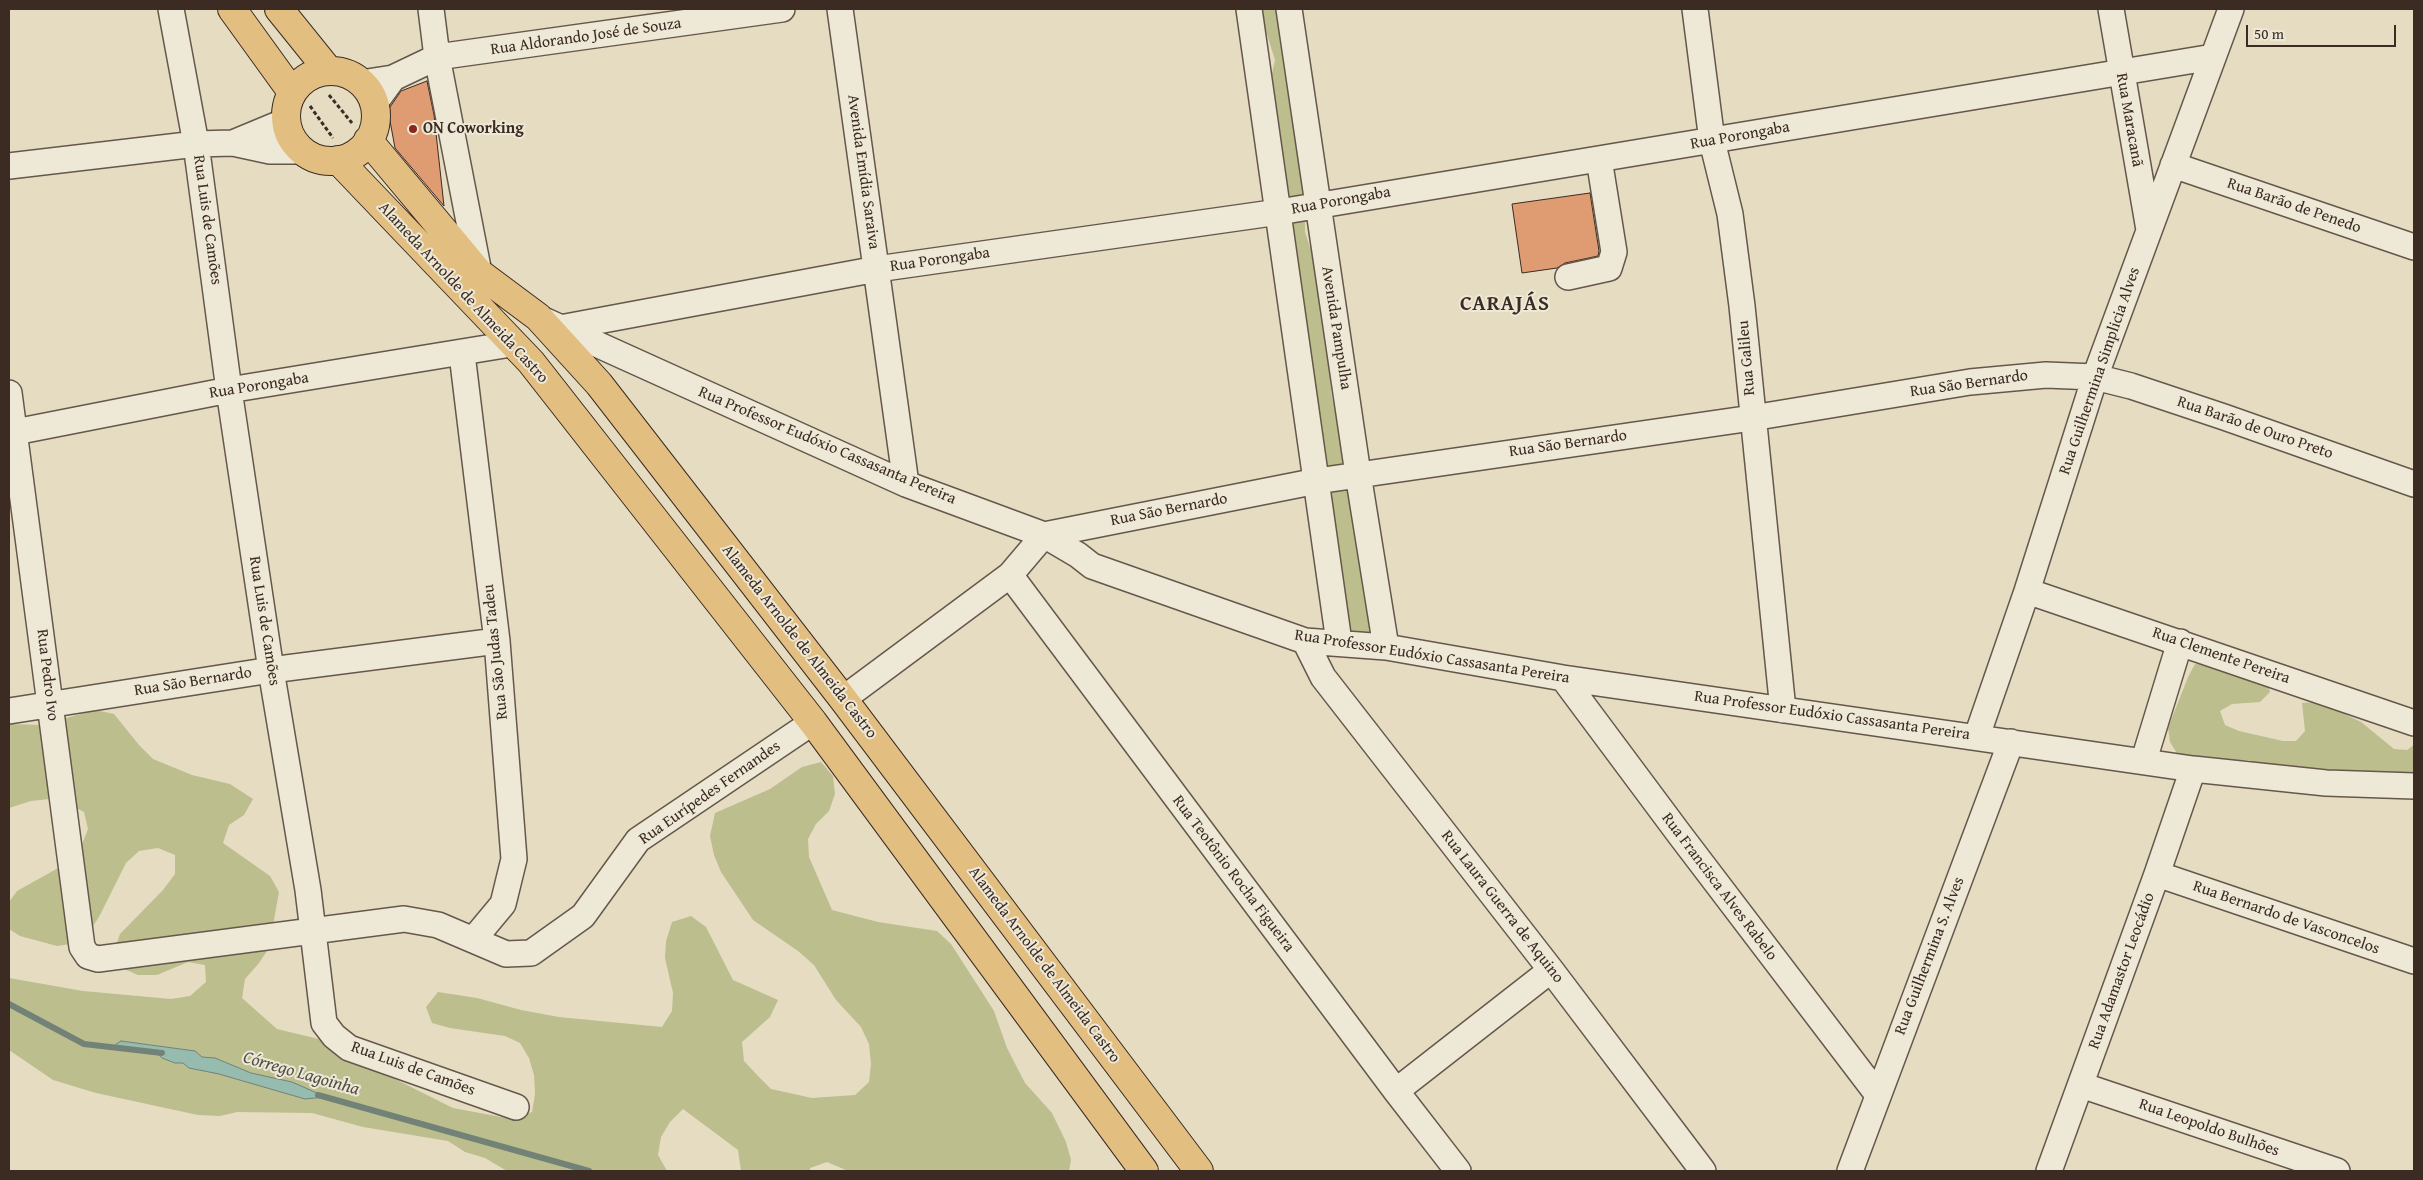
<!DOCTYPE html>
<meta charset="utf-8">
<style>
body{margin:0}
#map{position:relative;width:2423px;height:1180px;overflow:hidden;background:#e5dcc2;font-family:"Gentium Book Plus",serif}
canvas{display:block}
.frame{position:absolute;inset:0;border:10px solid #3b2b23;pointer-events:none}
.scale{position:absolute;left:2246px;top:25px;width:150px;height:22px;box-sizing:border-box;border:2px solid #3b2b23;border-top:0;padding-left:6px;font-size:15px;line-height:18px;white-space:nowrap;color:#3b2b23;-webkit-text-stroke:4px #eee8d7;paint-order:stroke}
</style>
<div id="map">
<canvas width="2423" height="1180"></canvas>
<div class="frame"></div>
<div class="scale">50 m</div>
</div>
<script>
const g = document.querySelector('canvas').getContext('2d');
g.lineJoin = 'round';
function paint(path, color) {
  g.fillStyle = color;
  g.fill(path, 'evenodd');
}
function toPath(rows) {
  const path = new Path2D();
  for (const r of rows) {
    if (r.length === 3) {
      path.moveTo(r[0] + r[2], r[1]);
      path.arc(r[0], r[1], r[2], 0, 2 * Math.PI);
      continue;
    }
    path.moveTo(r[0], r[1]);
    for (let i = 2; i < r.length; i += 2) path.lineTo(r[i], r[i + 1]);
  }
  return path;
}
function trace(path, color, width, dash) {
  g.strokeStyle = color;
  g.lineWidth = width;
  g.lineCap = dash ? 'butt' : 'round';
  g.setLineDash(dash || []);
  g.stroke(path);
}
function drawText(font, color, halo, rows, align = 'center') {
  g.font = font + ' "Gentium Book Plus",serif';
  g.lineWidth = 4;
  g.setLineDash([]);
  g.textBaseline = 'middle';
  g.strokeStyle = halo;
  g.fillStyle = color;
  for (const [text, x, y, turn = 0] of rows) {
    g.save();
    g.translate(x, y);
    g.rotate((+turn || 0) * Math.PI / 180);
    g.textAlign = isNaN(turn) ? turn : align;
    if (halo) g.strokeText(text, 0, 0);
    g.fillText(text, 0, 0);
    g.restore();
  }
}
const green = toPath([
 [1259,9,1278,9,1280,15,1279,37,1288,71,1305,181,1305,232,1321,282,1332,398,1341,421,1379,622,1366,643,1345,625,1346,599,1271,78,1275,60],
 [2195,664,2211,665,2266,678,2270,692,2260,702,2232,704,2220,711,2225,725,2239,731,2283,741,2296,741,2305,731,2302,703,2315,702,2332,708,2361,722,2394,749,2407,750,2414,745,2414,773,2381,779,2276,772,2249,760,2207,760,2178,755,2170,742,2168,728,2188,677],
 [95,710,114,714,139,745,153,759,192,775,230,784,253,799,244,815,229,825,223,843,270,876,279,892,269,948,259,963,245,979,242,998,277,1029,327,1041,383,1073,453,1108,512,1119,532,1112,535,1094,534,1075,529,1058,520,1043,505,1036,450,1028,432,1023,426,1007,438,992,477,998,521,1010,559,1017,662,1027,672,1011,673,993,665,958,666,941,672,922,691,916,706,927,733,980,778,1000,770,1017,742,1042,744,1061,757,1075,771,1089,812,1098,855,1095,869,1082,871,1064,869,1044,861,1027,836,1000,814,965,798,951,753,920,721,872,714,855,710,836,715,813,770,789,802,767,821,762,833,776,835,794,829,811,816,824,808,839,809,857,832,910,878,922,937,931,951,944,994,1011,1007,1048,1025,1083,1052,1113,1066,1142,1071,1160,1069,1171,848,1171,827,1162,810,1168,810,1171,741,1171,738,1150,683,1109,670,1122,661,1137,658,1155,667,1171,507,1171,485,1158,465,1152,448,1141,363,1127,312,1113,237,1112,220,1116,198,1115,96,1093,53,1080,9,1050,9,978,83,991,171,999,190,996,206,982,205,965,188,962,157,975,138,975,122,968,114,951,120,934,163,890,175,874,175,855,158,848,139,851,126,863,100,915,90,931,77,943,57,946,20,936,9,929,9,902,17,891,69,862,81,847,88,829,84,812,68,804,49,799,31,801,9,808,9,724,41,725]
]);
const water = toPath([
 [121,1041,195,1051,202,1057,215,1058,251,1073,292,1082,326,1097,305,1099,219,1074,189,1068,183,1063,175,1063,162,1058,156,1052,112,1047,121,1041]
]);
const stream = toPath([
 [9,1004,84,1044,162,1053],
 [318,1095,589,1171]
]);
const building = toPath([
 [427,81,434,115,444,206,395,148,388,110,401,91,427,81],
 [1590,193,1599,251,1598,256,1565,263,1557,268,1522,273,1512,204,1590,193]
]);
const path = toPath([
 [329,95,352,123],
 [310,106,333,138]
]);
const minor = toPath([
 [171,9,196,144,229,390,271,670,308,890,324,1023,334,1036,349,1048,516,1107],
 [431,9,437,57,479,273],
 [840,9,906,484],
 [1249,9,1339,642],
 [1289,9,1358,474,1386,647],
 [1695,9,1712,141,1730,214,1742,306,1783,710],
 [2111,9,2149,230],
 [361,83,393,78,437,57,782,9],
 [374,104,393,78],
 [233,143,286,121],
 [2173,165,2414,247],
 [9,166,196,144,233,143,270,151,303,151],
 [1568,277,1609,268,1614,252,1599,159],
 [539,318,906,484,1044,535,1078,555,1092,566,1305,641,1386,647,1563,678,2193,769,2326,783,2414,786],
 [560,328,877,269,1279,212,2213,57],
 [462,354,497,641,514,859,503,904,473,940],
 [9,393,82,947,88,956,98,959,404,919,438,925,506,954,531,953,583,916,638,840,813,722],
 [9,436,15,432,229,390,511,344],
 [1010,575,1396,1091,1458,1171],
 [2027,591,2414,723],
 [1305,641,1323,677,1551,970,1703,1171],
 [1563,678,1680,835,1878,1095],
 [843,699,1010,575,1044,535,1317,481,1752,418,1970,382,2046,375,2095,377,2131,386,2224,417,2414,484],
 [9,711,271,670,497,641],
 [1977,736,2027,591,2095,377,2231,9],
 [2144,760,2180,642],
 [2157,874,2414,961],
 [2081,1085,2337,1171],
 [1396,1091,1551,970],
 [1850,1171,2011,742],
 [2049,1171,2157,874,2193,769]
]);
const major = toPath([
 [232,9,292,92],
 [279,9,329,71],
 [331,116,45],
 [368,140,479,273,538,317,599,384,843,699,1199,1171],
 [338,160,531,362,813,722,1144,1171]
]);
const markers = [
 [413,129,5,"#8f2418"]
];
const streetNames = [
 ["Rua Aldorando José de Souza",586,37,-8],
 ["Rua Maracanã",2129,120,80],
 ["Rua Porongaba",1740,136,-10],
 ["Avenida Emídia Saraiva",863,172,82],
 ["Rua Porongaba",1341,201,-10],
 ["Rua Barão de Penedo",2294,206,19],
 ["Rua Luis de Camões",207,220,82],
 ["Rua Porongaba",940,260,-8],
 ["Alameda Arnolde de Almeida Castro",463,293,47],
 ["Avenida Pampulha",1336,328,81],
 ["Rua Galileu",1747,358,-95],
 ["Rua Guilhermina Simplicia Alves",2100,371,-71],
 ["Rua São Bernardo",1969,384,-8],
 ["Rua Porongaba",259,386,-9],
 ["Rua Barão de Ouro Preto",2255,428,19],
 ["Rua São Bernardo",1568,444,-8],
 ["Rua Professor Eudóxio Cassasanta Pereira",827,446,23],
 ["Rua São Bernardo",1169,510,-11],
 ["Rua Luis de Camões",264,621,81],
 ["Alameda Arnolde de Almeida Castro",799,642,52],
 ["Rua São Judas Tadeu",496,652,-96],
 ["Rua Clemente Pereira",2221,656,19],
 ["Rua Professor Eudóxio Cassasanta Pereira",1432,657,9],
 ["Rua Pedro Ivo",47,675,83],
 ["Rua São Bernardo",193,682,-9],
 ["Rua Professor Eudóxio Cassasanta Pereira",1832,716,8],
 ["Rua Eurípedes Fernandes",710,793,-35],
 ["Rua Teotônio Rocha Figueira",1233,874,53],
 ["Rua Francisca Alves Rabelo",1719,887,53],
 ["Rua Laura Guerra de Aquino",1502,907,52],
 ["Rua Bernardo de Vasconcelos",2286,918,19],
 ["Rua Guilhermina S. Alves",1930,956,-69],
 ["Alameda Arnolde de Almeida Castro",1044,965,53],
 ["Rua Adamastor Leocádio",2122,971,-70],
 ["Rua Luis de Camões",413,1069,20],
 ["Rua Leopoldo Bulhões",2209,1128,19]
];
const poiNames = [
 ["ON Coworking",423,129]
];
const waterNames = [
 ["Córrego Lagoinha",301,1074,16]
];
const districtNames = [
 ["CARAJÁS",1505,305]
];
paint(green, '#bcbe8e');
paint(water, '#96bcaf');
trace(water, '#728277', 1);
trace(stream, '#728277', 6);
paint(building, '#df9b71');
trace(building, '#3b2b23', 1);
trace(minor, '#66574b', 28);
trace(major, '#3b2b23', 30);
trace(path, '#3b2b23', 3, [4, 2.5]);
trace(minor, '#eee8d7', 25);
trace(major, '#e2be81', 28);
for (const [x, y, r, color] of markers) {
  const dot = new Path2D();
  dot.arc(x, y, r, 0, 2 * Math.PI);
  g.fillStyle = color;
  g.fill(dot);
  trace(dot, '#eee8d7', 2);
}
drawText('16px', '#3b2b23', '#eee8d7', streetNames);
drawText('bold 16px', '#3b2b23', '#eee8d7', poiNames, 'left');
drawText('italic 18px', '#524f46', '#eee8d7', waterNames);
g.letterSpacing = '1px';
drawText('bold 21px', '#3b2b23', '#eee8d7', districtNames);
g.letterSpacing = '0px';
</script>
